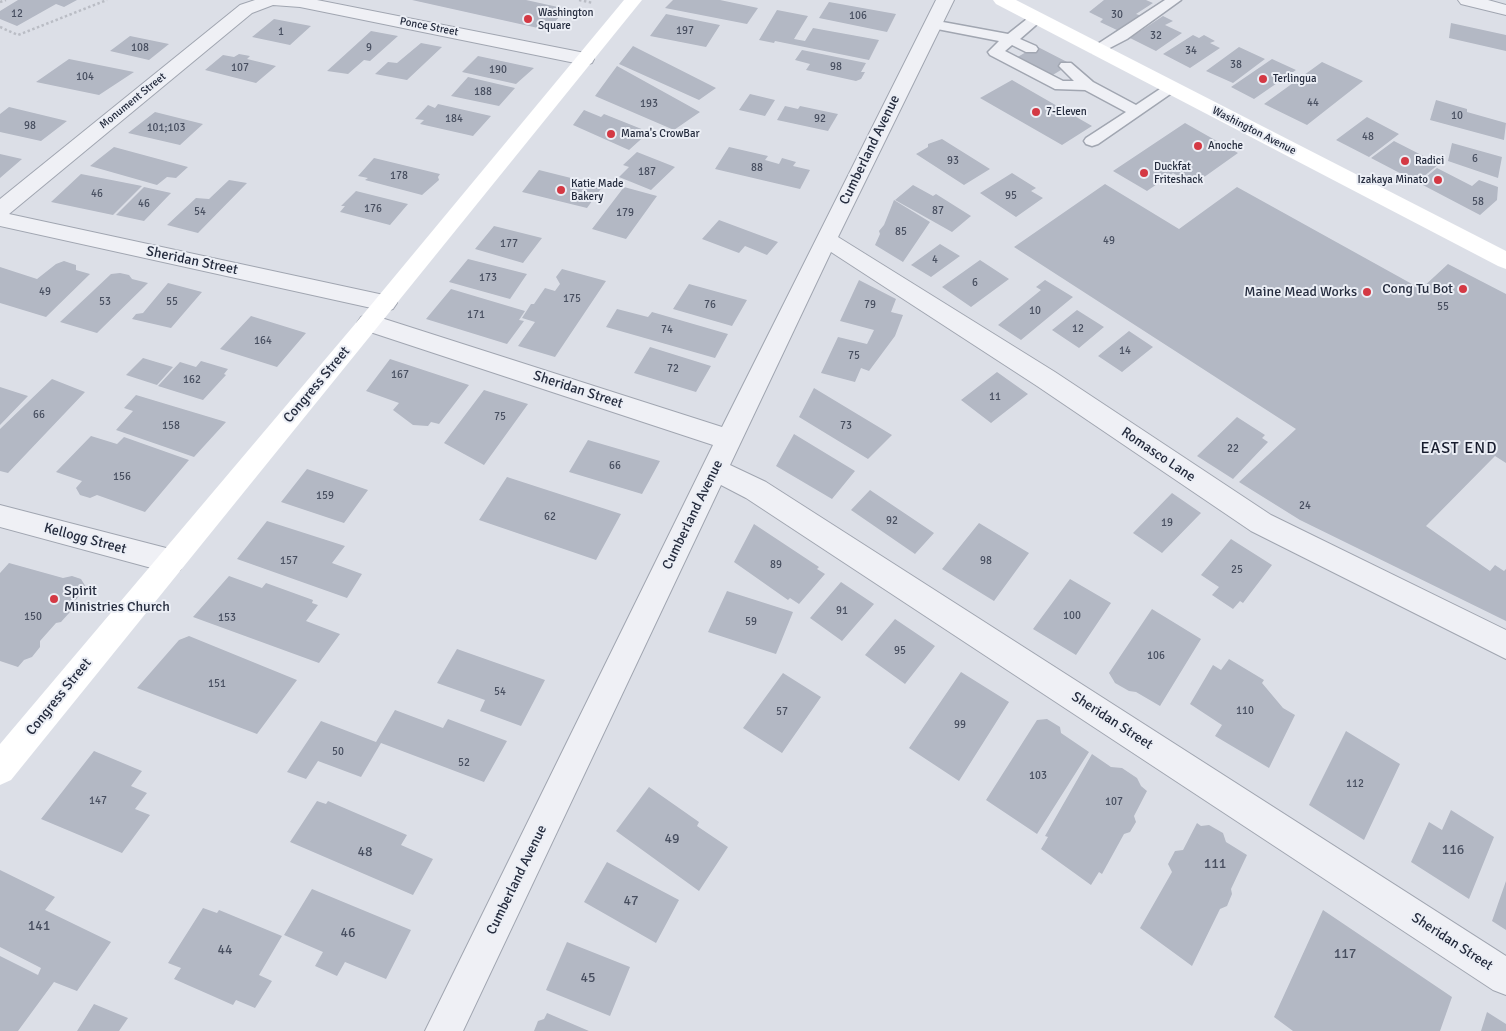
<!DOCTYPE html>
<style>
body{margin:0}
canvas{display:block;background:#dcdfe7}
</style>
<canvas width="1506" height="1031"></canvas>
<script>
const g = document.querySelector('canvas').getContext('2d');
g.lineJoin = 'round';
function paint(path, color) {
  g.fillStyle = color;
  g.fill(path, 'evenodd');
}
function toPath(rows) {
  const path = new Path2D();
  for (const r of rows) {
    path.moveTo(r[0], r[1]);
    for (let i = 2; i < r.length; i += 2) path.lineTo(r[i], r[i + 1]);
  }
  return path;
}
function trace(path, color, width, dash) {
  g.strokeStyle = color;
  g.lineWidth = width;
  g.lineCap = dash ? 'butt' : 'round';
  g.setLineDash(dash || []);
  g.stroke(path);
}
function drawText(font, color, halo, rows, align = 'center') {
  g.font = font + ' Signika,sans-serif';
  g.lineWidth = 4;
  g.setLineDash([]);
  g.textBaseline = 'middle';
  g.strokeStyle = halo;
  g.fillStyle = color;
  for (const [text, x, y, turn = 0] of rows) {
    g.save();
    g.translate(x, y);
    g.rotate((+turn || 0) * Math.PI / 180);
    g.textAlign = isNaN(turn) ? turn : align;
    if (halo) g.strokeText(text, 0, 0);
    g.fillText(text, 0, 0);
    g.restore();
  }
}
const building = toPath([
 [18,0,77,0,64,7,56,4,17,26,0,19,0,11],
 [412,0,526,0,567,9,547,30],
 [673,0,720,0,758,8,747,24,665,8],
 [1104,0,1146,0,1153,3,1136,14,1142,16,1119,31,1100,22,1103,19,1089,12],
 [829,2,896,14,887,32,819,18],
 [777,10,808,16,794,39,805,41,813,28,879,40,869,60,775,41,774,43,759,40],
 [666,14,720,25,706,47,650,36],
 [1163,16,1173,21,1165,25,1182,33,1156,51,1130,38],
 [274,19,311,26,290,45,252,37],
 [1451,23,1506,35,1506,51,1449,38],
 [371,31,398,36,370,61,364,60,348,74,327,71],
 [1193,35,1199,38,1204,35,1215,41,1210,43,1220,48,1190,68,1163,54],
 [130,36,169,44,149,60,110,51],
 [421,43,442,47,407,80,375,74,388,62,397,63],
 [633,46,716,88,699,100,619,64],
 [1036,46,1071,64,1051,76,1016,58],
 [1239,47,1265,59,1233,83,1206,71],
 [802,50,866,63,861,72,865,72,861,79,856,81,806,70,810,64,795,60],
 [239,54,250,56,247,59,276,66,256,83,205,70,223,55,234,57],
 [478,56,534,68,516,84,462,72],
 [69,59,134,72,99,95,36,82],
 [1272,59,1296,70,1254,99,1231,87],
 [1322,62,1363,81,1307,125,1264,104],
 [617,66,700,112,674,130,595,96],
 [468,77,515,88,499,106,451,96],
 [1012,80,1092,126,1062,145,980,98],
 [750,94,775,100,765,116,739,110],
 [1436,100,1467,109,1467,112,1506,123,1504,140,1430,120],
 [438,104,491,116,473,136,420,124,424,120,415,119,428,105,435,108],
 [785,106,798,109,800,106,838,114,828,131,777,120],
 [9,107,67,121,41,141,0,132,0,114],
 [584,110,601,117,604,114,649,132,629,150,573,125],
 [155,112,203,124,180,145,128,133],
 [1367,117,1399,134,1369,157,1336,140],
 [1185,123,1238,153,1193,185,1173,173,1147,191,1113,171],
 [942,139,990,169,964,185,916,154,928,147,928,144],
 [1394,141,1439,164,1417,182,1371,158],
 [1452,143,1502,157,1498,178,1448,161],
 [114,147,188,167,176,178,167,177,157,185,90,166],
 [729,147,768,156,765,160,779,164,782,158,796,162,793,166,810,170,800,189,715,169],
 [637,152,675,167,651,190,619,177,629,167,623,165],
 [0,154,22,159,0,178],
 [374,158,440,174,438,177,439,180,422,195,365,180,368,178,358,176],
 [1437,168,1472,186,1479,180,1498,187,1497,200,1480,215,1419,183],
 [539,170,603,186,587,208,522,192],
 [1012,173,1036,188,1031,191,1043,198,1016,217,980,193],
 [81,174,142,186,113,215,51,202],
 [229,180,247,183,198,233,167,225,196,198,209,199],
 [1105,184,1179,229,1237,187,1421,289,1448,264,1506,294,1506,463,1495,456,1426,526,1490,571,1495,565,1504,571,1506,569,1506,621,1300,520,1239,482,1296,429,1014,247],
 [913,185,933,196,936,194,971,216,952,232,895,200],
 [144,187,171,193,144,221,116,215],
 [624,187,657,196,626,239,592,229],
 [356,191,408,204,390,225,340,212,345,206,341,206],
 [894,200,930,222,903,262,875,245,880,234,879,231,884,225],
 [719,220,778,242,767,255,745,246,739,253,702,239],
 [494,226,542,238,523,263,475,249],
 [940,244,960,256,931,277,911,265],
 [468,259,527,274,510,299,449,282],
 [980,260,1009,279,971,307,942,287],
 [64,261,76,265,76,270,90,274,46,317,0,303,0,267,37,279,56,264],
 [562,269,606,281,555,357,518,346,535,322,522,318,531,304,534,304,545,288,555,291,560,284,556,277],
 [120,273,129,275,132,279,148,283,97,333,60,322,111,274],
 [859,280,896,299,891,312,903,315,895,336,869,371,861,368,855,382,821,373,838,337,867,344,874,330,840,321],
 [1045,280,1073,297,1021,340,998,325,1041,290,1036,287],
 [168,283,202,292,171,328,132,319,136,314,143,313],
 [689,284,747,300,732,326,673,309],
 [451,289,525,311,519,320,524,321,507,344,426,319],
 [617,309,648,317,652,312,728,334,715,358,606,327],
 [1077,310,1104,327,1079,348,1052,330],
 [251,316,306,333,277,367,220,349],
 [1129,331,1153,347,1122,372,1098,356],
 [650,347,711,366,696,392,634,373],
 [143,358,173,367,157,385,126,375],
 [390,359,469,385,439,424,431,422,428,426,413,425,393,410,399,403,366,391],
 [201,361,228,369,224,374,226,375,203,400,158,386,180,362,196,367],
 [997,372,1028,394,991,423,961,400],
 [52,379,85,392,8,473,0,471,0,429],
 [0,387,28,396,0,425],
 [814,388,892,435,868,459,799,417],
 [484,390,528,404,484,465,444,443],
 [136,395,226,422,194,457,116,430,133,411,124,408],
 [1237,417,1265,435,1262,438,1268,442,1233,479,1197,456],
 [794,434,855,471,832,499,776,466],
 [91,436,117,444,124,437,189,460,145,512,97,495,90,498,80,495,76,488,82,481,56,472],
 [588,440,660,461,642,494,569,472],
 [307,469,368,490,344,523,281,502],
 [507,477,621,514,596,560,479,520],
 [870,490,934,533,915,554,851,510],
 [1172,493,1201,513,1162,553,1133,533],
 [267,521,345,546,332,563,362,574,347,598,237,559],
 [979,523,1029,553,994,601,942,569],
 [754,524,819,567,817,569,825,574,799,604,790,598,788,600,734,562],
 [1231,539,1272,565,1243,603,1240,601,1233,609,1212,595,1219,587,1201,575],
 [9,563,63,578,72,576,81,579,86,587,72,605,70,612,61,622,56,623,40,641,40,647,32,657,24,660,18,667,0,661,0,573],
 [229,576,262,588,266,583,313,600,312,603,318,605,306,621,340,634,319,663,193,617],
 [1070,579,1111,603,1076,655,1033,629],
 [841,582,874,604,842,641,810,618],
 [727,591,793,612,776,654,708,632],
 [1152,609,1201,639,1160,706,1136,692,1129,691,1115,683,1109,673],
 [895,619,935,646,905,684,865,655],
 [189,636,297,680,257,734,137,688,179,640],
 [457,649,545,680,521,726,480,711,485,700,437,683],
 [1229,659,1264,680,1262,683,1283,708,1295,715,1269,768,1215,736,1222,725,1190,704,1213,665,1221,670],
 [961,672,1009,702,959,781,909,748],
 [783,673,821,697,782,753,743,728],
 [395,710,443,728,448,719,507,741,484,782,381,743,361,777,318,761,306,779,287,772,321,721,376,742],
 [1047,719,1060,727,1061,733,1089,752,1037,834,986,800,1037,720],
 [1346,731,1400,764,1364,840,1309,805],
 [94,751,142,771,131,786,147,793,135,809,150,815,122,853,41,819],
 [1092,754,1111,767,1122,768,1137,778,1141,786,1147,791,1134,816,1136,822,1130,832,1124,834,1102,874,1099,872,1091,885,1041,849,1048,837,1045,836],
 [649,787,699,822,697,826,728,847,699,891,616,831],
 [317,801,326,804,328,801,407,835,401,845,433,859,413,895,290,842],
 [1451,810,1494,837,1469,899,1411,862,1429,822,1442,830],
 [1197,823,1201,826,1209,825,1223,833,1226,842,1247,855,1231,889,1232,894,1227,906,1220,909,1192,966,1140,928,1172,872,1168,864,1175,851,1183,850],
 [607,862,679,900,656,943,584,902],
 [0,870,55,897,45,910,111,942,77,991,54,982,18,1031,0,1031,0,956,38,975,41,968,0,947],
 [1506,881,1506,930,1492,921],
 [312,889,411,930,386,979,345,962,337,976,315,966,323,952,284,935],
 [203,908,217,913,219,910,282,936,259,975,272,981,255,1008,236,1000,233,1005,174,979,181,968,168,963],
 [1323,910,1452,997,1440,1031,1293,1031,1274,1017],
 [567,942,630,967,610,1016,546,990],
 [94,1004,128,1018,119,1031,77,1031],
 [1487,1012,1506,1024,1506,1031,1481,1031],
 [547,1013,589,1031,534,1031,538,1021,544,1019]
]);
const path = toPath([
 [579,0,593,3],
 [0,2,6,0],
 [0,27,18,35,107,0]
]);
const lane = toPath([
 [1165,0,1181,0,1127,39,1102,52,1097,53,1092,52,1090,49,1165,0],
 [1037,14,1044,18,1020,39,1036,46,1038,49,1036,52,1026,52,1012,45,1005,51,1063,81,1074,81,1059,66,1061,63,1071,63,1093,82,1136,105,1166,85,1176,85,1179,88,1098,144,1092,146,1086,144,1084,141,1086,138,1126,112,1085,90,1055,89,990,55,988,52,999,41,932,28,927,27,925,24,927,21,932,20,1008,34,1032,15,1037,14]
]);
const street = toPath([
 [255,0,317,0,585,53,592,55,594,59,592,63,585,65,300,7,273,5,252,13,9,214,393,297,397,303,393,309,385,311,0,226,0,199,240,5,255,0],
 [936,0,954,0,838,237,1055,372,1271,515,1506,630,1506,659,1251,531,1037,386,831,252,730,465,766,482,1506,956,1506,995,1493,990,746,498,721,485,463,1031,425,1031,713,445,361,329,357,323,361,317,369,314,722,427,936,0],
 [1458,0,1488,0,1506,5,1506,15,1461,4,1458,0],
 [0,505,170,549,180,552,184,561,180,570,170,573,0,527,0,505]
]);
const secondary = toPath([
 [624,0,642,0,11,780,0,785,0,744,361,317,624,0],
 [993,0,1016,0,1506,251,1506,269,1498,266,996,4,993,0]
]);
const markers = [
 [528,19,5,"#d43944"],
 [1263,79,5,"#d43944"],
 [1036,112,5,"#d43944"],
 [611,134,5,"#d43944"],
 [1198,146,5,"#d43944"],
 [1405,161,5,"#d43944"],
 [1144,173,5,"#d43944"],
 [1438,180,5,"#d43944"],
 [561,190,5,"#d43944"],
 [1463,289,5,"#d43944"],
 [1367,292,5,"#d43944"],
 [54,599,5,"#d43944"]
];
const farPoinames = [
 ["Washington",538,13],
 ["Square",538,26],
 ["Terlingua",1273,79],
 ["7-Eleven",1046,112],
 ["Mama's CrowBar",621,134],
 ["Anoche",1208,146],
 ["Radici",1415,161],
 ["Duckfat",1154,167],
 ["Friteshack",1154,180],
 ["Izakaya Minato",1428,180,"right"],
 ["Katie Made",571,184],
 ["Bakery",571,197]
];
const numberNames = [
 ["12",17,14],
 ["30",1117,15],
 ["106",858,16],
 ["197",685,31],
 ["1",281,32],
 ["32",1156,36],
 ["108",140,48],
 ["9",369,48],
 ["34",1191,51],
 ["38",1236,65],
 ["98",836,67],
 ["107",240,68],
 ["190",498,70],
 ["104",85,77],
 ["188",483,92],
 ["44",1313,103],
 ["193",649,104],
 ["10",1457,116],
 ["184",454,119],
 ["92",820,119],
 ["98",30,126],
 ["101;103",166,128],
 ["48",1368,137],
 ["6",1475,159],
 ["93",953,161],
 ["88",757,168],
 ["187",647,172],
 ["178",399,176],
 ["46",97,194],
 ["95",1011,196],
 ["58",1478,202],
 ["46",144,204],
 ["176",373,209],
 ["87",938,211],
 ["54",200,212],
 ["179",625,213],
 ["85",901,232],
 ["49",1109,241],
 ["177",509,244],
 ["4",935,260],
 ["173",488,278],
 ["6",975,283],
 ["49",45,292],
 ["175",572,299],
 ["53",105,302],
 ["55",172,302],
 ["76",710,305],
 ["79",870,305],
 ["55",1443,307],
 ["10",1035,311],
 ["171",476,315],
 ["12",1078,329],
 ["74",667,330],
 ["164",263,341],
 ["14",1125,351],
 ["75",854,356],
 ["72",673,369],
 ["167",400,375],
 ["162",192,380],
 ["11",995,397],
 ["66",39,415],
 ["75",500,417],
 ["158",171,426],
 ["73",846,426],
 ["22",1233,449],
 ["66",615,466],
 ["156",122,477],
 ["159",325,496],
 ["24",1305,506],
 ["62",550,517],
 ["92",892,521],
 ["19",1167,523],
 ["157",289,561],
 ["98",986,561],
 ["89",776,565],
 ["25",1237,570],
 ["91",842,611],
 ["100",1072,616],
 ["150",33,617],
 ["153",227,618],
 ["59",751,622],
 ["95",900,651],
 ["106",1156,656],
 ["151",217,684],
 ["54",500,692],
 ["110",1245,711],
 ["57",782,712],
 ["99",960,725],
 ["50",338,752],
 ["52",464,763],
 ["103",1038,776],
 ["112",1355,784],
 ["147",98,801],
 ["107",1114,802]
];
const farStreetnames = [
 ["Ponce Street",429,27,11],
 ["Monument Street",133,101,-39],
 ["Washington Avenue",1254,131,27]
];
const streetNames = [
 ["Cumberland Avenue",870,150,-64],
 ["Sheridan Street",192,261,12],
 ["Congress Street",317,385,-50],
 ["Sheridan Street",578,390,18],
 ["Romasco Lane",1158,455,34],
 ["Cumberland Avenue",693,515,-64],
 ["Kellogg Street",85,539,15],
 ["Congress Street",59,697,-51],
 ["Sheridan Street",1112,721,33],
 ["Cumberland Avenue",517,880,-64],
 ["Sheridan Street",1452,942,33]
];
const poiNames = [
 ["Cong Tu Bot",1453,289],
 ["Maine Mead Works",1357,292],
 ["Spirit",64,591,"left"],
 ["Ministries Church",64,607,"left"]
];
const nearNumbernames = [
 ["49",672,839],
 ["116",1453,850],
 ["48",365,852],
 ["111",1215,864],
 ["47",631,901],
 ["141",39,926],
 ["46",348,933],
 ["44",225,950],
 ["117",1345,954],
 ["45",588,978]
];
const quarterNames = [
 ["EAST END",1459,449]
];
paint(building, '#b3b8c4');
trace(lane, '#a1a6b1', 3);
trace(street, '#a1a6b1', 2);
trace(path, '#babdc5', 2.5, [2.5, 2.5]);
paint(lane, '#eff0f5');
paint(street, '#eff0f5');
paint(secondary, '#fff');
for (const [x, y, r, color] of markers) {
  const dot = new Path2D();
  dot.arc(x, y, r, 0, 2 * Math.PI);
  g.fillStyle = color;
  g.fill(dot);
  trace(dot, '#ebeef5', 2);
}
drawText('11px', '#252c3e', '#ebeef5', farPoinames, 'left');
drawText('11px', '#484f60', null, numberNames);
drawText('11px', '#252c3e', '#ebeef5', farStreetnames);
drawText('14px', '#252c3e', '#ebeef5', streetNames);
drawText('14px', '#252c3e', '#ebeef5', poiNames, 'right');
drawText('14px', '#484f60', null, nearNumbernames);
g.letterSpacing = '1px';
drawText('16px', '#181d2e', '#ebeef5', quarterNames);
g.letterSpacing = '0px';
</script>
